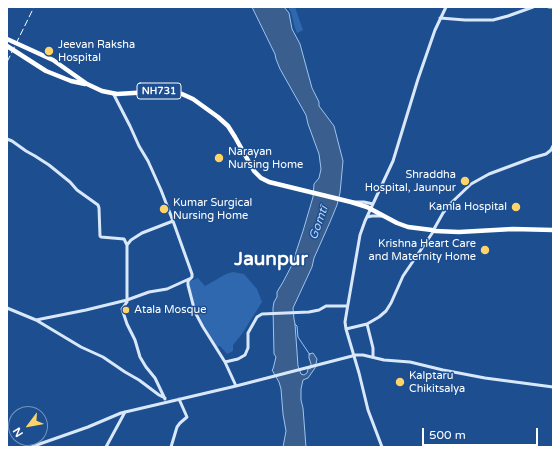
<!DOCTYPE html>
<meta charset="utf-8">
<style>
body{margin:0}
#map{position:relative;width:560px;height:454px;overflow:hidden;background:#1c4e90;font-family:"Varela Round",sans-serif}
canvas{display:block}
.frame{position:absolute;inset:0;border:8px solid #fff;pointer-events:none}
.north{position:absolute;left:8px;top:406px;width:40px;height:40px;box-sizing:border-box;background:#1c4e90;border:1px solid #7795bc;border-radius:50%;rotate:238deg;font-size:11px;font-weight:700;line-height:16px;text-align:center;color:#fff}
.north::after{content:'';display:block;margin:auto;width:14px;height:18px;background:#fed369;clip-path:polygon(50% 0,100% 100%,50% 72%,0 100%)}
.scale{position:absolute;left:422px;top:428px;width:116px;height:18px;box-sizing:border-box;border:2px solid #fff;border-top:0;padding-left:5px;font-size:12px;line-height:14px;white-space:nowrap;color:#fff;-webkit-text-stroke:3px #1c4e90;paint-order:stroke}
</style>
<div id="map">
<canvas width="560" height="454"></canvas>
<div class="frame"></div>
<div class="north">N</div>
<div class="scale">500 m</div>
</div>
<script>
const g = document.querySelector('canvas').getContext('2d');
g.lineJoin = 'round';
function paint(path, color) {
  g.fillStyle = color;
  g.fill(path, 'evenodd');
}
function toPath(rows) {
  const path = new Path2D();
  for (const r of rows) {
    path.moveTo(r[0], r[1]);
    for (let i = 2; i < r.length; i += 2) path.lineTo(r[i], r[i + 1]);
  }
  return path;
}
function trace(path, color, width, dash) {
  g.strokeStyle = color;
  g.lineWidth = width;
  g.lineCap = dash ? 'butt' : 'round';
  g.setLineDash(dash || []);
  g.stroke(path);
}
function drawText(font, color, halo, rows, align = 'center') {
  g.font = font + ' "Varela Round",sans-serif';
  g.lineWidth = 3;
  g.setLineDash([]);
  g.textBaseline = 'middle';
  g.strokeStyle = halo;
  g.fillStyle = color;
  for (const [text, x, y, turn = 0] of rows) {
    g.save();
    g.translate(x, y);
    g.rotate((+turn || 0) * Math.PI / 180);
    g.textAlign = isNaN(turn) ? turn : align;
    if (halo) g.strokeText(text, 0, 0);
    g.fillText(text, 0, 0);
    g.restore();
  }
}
const green = toPath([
 [288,7,295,7,303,30,297,33,295,28,291,12],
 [233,272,244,274,257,289,262,302,242,334,233,345,233,351,227,354,220,346,216,347,204,325,194,304,190,287,190,281,198,278,205,286,226,274]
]);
const water = toPath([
 [252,7,284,7,289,13,292,29,300,44,312,88,319,102,319,106,334,126,343,161,340,193,337,205,330,222,314,258,312,267,293,308,294,319,295,324,298,366,301,374,304,375,307,373,308,369,311,368,311,364,309,358,309,354,313,353,317,359,315,368,308,378,303,380,301,389,301,400,303,408,306,447,283,447,286,431,283,414,281,389,279,382,272,370,273,369,276,357,274,354,273,308,274,302,277,297,277,292,283,282,294,261,296,252,303,231,313,197,314,184,319,178,321,169,319,154,308,124,306,115,280,69,276,59,275,54,271,46,252,7]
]);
const stream = toPath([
 [295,324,297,326,298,337,310,355]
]);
const secondary = toPath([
 [549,7,553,7],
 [440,18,465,20,493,20,508,16,533,7],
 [113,93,130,126,139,146,148,161,161,190,173,221,192,274,192,277,188,281,188,285,195,312,203,327,225,362,236,386],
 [7,139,12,141,26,151,35,156,49,165,70,182,77,190,98,205,99,208,100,236,101,237,124,239,127,245],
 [353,202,364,202,373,204],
 [367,217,372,216,383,216],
 [434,229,443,213,450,204,471,184,489,174,532,158,546,154,551,150,553,146],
 [7,308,36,320,81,347,103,357,125,372,139,380,159,395,165,398],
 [36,320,86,310,127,300,149,292,167,289,189,279],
 [346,329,367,324],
 [373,357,373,348,367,324,379,317,386,311,391,303,403,276,433,232],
 [225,362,238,359,245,355,248,348,248,333,257,317,262,314,309,312,319,310,326,306,347,306],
 [165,399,155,378,146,367,140,357,135,340,127,324,122,309,127,302,127,245,131,240,142,233,173,221],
 [31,447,88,427,121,413,236,386,356,355,363,355,384,360,410,362,443,370,485,378,553,387],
 [106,447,125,412],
 [171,447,177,427,180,423,187,417,179,399],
 [382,447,368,410,359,373,346,329,345,322,347,310,360,235,365,221,393,161,418,79,435,30,446,7]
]);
const highway = toPath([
 [7,39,53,60,87,84,102,91,117,94,166,91,182,94,193,99,218,117,228,126,235,137,254,171,261,178,269,182,351,202,367,207,397,223,408,227,432,230],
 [7,46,46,71,71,81,85,84],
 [435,231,459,232,513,229,553,230]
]);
const rail = toPath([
 [7,62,34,7]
]);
const markers = [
 [49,51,5,"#fed369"],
 [219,158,5,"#fed369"],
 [465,181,5,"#fed369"],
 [516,207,5,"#fed369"],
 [164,209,5,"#fed369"],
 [485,250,5,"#fed369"],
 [126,310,4,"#fed369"],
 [400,382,5,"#fed369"]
];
const shields = [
 [159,91,44]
];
const shieldNames = [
 ["NH731",159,91]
];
const poiNames = [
 ["Jeevan Raksha",58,45],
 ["Hospital",58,58],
 ["Narayan",228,152],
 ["Nursing Home",228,165],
 ["Shraddha",456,175,"right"],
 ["Hospital, Jaunpur",456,188,"right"],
 ["Kumar Surgical",173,203],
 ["Nursing Home",173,216],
 ["Kamla Hospital",507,207,"right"],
 ["Krishna Heart Care",476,244,"right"],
 ["and Maternity Home",476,257,"right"],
 ["Atala Mosque",134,310],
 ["Kalptaru",409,376],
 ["Chikitsalya",409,389]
];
const waterNames = [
 ["Gomtī",319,223,-71]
];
const townNames = [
 ["Jaunpur",271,260]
];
paint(green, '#2f68ae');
paint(water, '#3a5f8e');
trace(water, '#9ec4f0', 1);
trace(stream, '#9ec4f0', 1);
trace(secondary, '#d8e7fa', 3);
trace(highway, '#fff', 4.5);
trace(rail, '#fff', 1, [7, 3]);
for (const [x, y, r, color] of markers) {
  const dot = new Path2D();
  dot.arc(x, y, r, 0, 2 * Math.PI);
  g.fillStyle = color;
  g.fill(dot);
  trace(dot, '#1c4e90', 1.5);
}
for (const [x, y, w] of shields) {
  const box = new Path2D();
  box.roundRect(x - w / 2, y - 8, w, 16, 3);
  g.fillStyle = '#1c4e90';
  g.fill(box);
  trace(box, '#fff', 1);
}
drawText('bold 10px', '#fff', null, shieldNames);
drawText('11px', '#fff', '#1c4e90', poiNames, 'left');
drawText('italic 12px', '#b7d3f5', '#1c4e90', waterNames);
drawText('bold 19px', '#fff', '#1c4e90', townNames);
</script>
